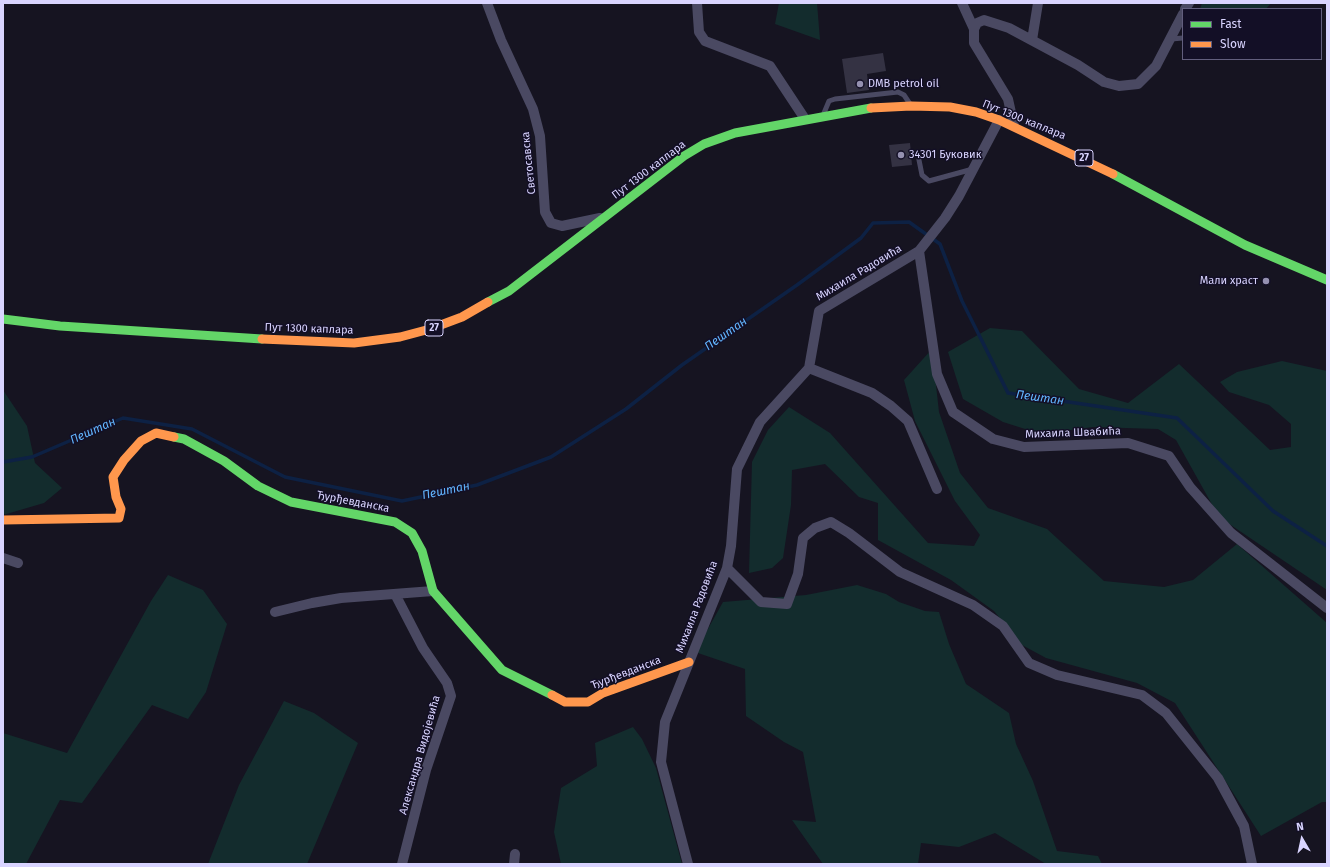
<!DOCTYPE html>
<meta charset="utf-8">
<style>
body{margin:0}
#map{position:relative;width:1330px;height:867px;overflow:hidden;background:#161421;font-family:"Fira Sans",sans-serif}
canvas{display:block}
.frame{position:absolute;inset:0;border:4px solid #d9d4ff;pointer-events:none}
.legend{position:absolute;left:1182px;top:8px;width:140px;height:52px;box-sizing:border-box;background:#130f26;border:1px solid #625e7d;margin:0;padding:5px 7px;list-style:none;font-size:12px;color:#d9d4ff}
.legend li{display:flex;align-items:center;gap:8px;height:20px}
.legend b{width:20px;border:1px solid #625e7d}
.north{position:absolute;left:1282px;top:819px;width:40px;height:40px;-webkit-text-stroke:3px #130f26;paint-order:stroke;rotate:351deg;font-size:11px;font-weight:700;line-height:16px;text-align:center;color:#d9d4ff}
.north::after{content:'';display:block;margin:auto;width:14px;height:18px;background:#d9d4ff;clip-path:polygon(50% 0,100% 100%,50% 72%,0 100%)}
</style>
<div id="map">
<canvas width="1330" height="867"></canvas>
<div class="frame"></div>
<ul class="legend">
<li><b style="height:5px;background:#63d668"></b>Fast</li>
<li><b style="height:5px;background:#ff974d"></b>Slow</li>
</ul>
<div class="north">N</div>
</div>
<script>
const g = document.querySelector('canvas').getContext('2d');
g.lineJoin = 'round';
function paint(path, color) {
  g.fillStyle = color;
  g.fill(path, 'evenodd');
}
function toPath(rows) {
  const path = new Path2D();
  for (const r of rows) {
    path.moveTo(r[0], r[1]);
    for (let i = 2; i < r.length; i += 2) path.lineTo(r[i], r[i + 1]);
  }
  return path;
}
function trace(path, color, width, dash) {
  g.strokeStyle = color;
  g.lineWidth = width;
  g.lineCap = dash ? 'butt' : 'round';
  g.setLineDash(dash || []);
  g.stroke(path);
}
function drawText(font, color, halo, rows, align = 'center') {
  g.font = font + ' "Fira Sans",sans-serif';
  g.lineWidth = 3;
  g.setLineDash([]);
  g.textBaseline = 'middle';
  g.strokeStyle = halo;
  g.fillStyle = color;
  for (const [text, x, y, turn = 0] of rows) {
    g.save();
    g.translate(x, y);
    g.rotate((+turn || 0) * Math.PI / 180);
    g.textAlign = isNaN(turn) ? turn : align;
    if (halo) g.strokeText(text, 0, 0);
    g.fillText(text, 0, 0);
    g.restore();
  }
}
const green = toPath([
 [779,3,817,3,820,40,775,24],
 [1202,3,1271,3,1266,9,1200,9],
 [990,328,1022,331,1079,389,1128,403,1179,364,1270,450,1291,447,1291,424,1269,405,1229,392,1220,382,1237,372,1282,361,1327,371,1327,590,1219,517,1176,440,1158,429,1093,427,1041,434,1003,422,963,399,948,352],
 [932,349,939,412,960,473,988,508,1047,529,1104,581,1164,587,1193,580,1237,544,1327,623,1327,802,1322,802,1261,836,1175,703,1137,683,1046,658,1022,645,994,611,951,580,878,540,878,503,859,497,825,464,792,470,791,505,783,558,772,568,749,573,752,462,768,430,789,407,830,433,928,543,974,546,980,535,955,501,915,421,904,380],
 [3,390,27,426,35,463,62,488,44,503,3,515],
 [168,575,203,590,227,624,206,692,188,719,152,705,82,803,60,800,26,864,3,864,3,733,67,753,151,601],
 [857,585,886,594,899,602,925,611,939,612,949,644,966,684,1009,713,1016,744,1033,781,1057,851,1098,856,1102,864,1046,864,995,833,959,847,921,843,918,864,823,864,792,820,816,822,803,752,784,742,746,716,745,669,695,652,723,602,806,595],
 [284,701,314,713,358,743,307,864,208,864,239,785],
 [633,727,642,739,656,768,682,864,561,864,554,832,561,788,597,766,595,743]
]);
const stream = toPath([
 [3,462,32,457,123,418,192,429,285,477,402,501,477,485,551,457,626,409,682,365,797,285,861,238,873,223,909,222,940,244,962,301,1008,393,1177,418,1273,511,1327,546]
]);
const building = toPath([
 [883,53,886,71,867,74,869,90,847,93,842,59],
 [910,143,912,165,892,167,889,145]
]);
const lane = toPath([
 [1171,39,1183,38],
 [824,113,829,101,835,99,898,92,904,95,910,104],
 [919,160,922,175,929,181,973,169]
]);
const street = toPath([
 [487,3,501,40,533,109,540,136,545,212,551,223,562,226,600,218],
 [697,3,699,32,705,41,770,66,805,119],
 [962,3,974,29],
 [1185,9,1189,3],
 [1032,40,1038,3],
 [1014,126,1008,99,974,43,974,29,977,23,984,20,1009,28,1078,65,1104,82,1119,86,1138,84,1156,66,1183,14],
 [919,251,937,374,953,412,993,439,1024,447,1128,443,1169,456,1190,487,1231,533,1327,608],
 [809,368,872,393,891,406,908,421,937,489],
 [3,558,18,563],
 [727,568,761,602,787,604,798,574,803,538,815,528,831,522,849,533,900,572,973,605,1003,626,1029,663,1057,675,1142,695,1166,713,1218,778,1244,826,1252,864],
 [395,594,423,648,447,683,451,696,426,770,402,864],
 [275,612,312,603,341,598,433,591],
 [514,864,515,854],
 [688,864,661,762,665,722,727,568,731,546,737,469,760,422,809,368,819,311,919,251,945,218,959,196,999,120]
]);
const fast = toPath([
 [1113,174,1245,245,1327,280],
 [488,302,509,291,684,156,704,144,735,133,871,108],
 [3,319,60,326,262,339],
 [174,437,184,439,224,461,258,486,291,502,395,522,412,533,422,551,433,591,502,670,552,695]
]);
const slow = toPath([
 [871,108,911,106,950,107,976,112,999,120,1113,174],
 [262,339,354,343,400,337,430,329,462,317,488,302],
 [3,520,119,518,121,509,116,497,113,477,124,460,141,441,156,433,174,437],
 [552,695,565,702,588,702,603,693,689,662]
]);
const markers = [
 [860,84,4,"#9591b1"],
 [901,155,4,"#9591b1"],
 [1266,281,4,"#9591b1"]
];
const shields = [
 [1084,158,18],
 [434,328,18]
];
const shieldNames = [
 ["27",1084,158],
 ["27",434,328]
];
const poiNames = [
 ["DMB petrol oil",868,84],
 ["34301 Буковик",909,155],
 ["Мали храст",1258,281,"right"]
];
const streetNames = [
 ["Пут 1300 каплара",1024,120,22],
 ["Светосавска",529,163,-96],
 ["Пут 1300 каплара",649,170,-37],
 ["Михаила Радовића",859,273,-31],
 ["Пут 1300 каплара",309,329,2],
 ["Михаила Швабића",1073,433,-2],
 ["Ђурђевданска",353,502,11],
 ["Михаила Радовића",697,607,-69],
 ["Ђурђевданска",626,673,-21],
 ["Александра Видојевића",420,755,-74]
];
const waterNames = [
 ["Пештан",726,334,-35],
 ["Пештан",1040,398,8],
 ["Пештан",93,431,-24],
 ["Пештан",446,491,-12]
];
paint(green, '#132c2d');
trace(stream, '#0d2144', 3.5);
paint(building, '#343243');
trace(lane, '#4a4962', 5);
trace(street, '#4a4962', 10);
trace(fast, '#63d668', 9);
trace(slow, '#ff974d', 9);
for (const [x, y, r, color] of markers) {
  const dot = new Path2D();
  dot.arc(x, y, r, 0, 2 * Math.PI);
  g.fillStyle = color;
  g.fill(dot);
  trace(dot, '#130f26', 1.5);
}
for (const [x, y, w] of shields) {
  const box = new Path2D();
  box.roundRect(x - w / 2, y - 8, w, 16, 3);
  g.fillStyle = '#130f26';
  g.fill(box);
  trace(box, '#d9d4ff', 1);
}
drawText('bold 10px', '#d9d4ff', null, shieldNames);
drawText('11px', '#d9d4ff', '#130f26', poiNames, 'left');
drawText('11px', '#d9d4ff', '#130f26', streetNames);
drawText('italic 12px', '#62b6ff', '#130f26', waterNames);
</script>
